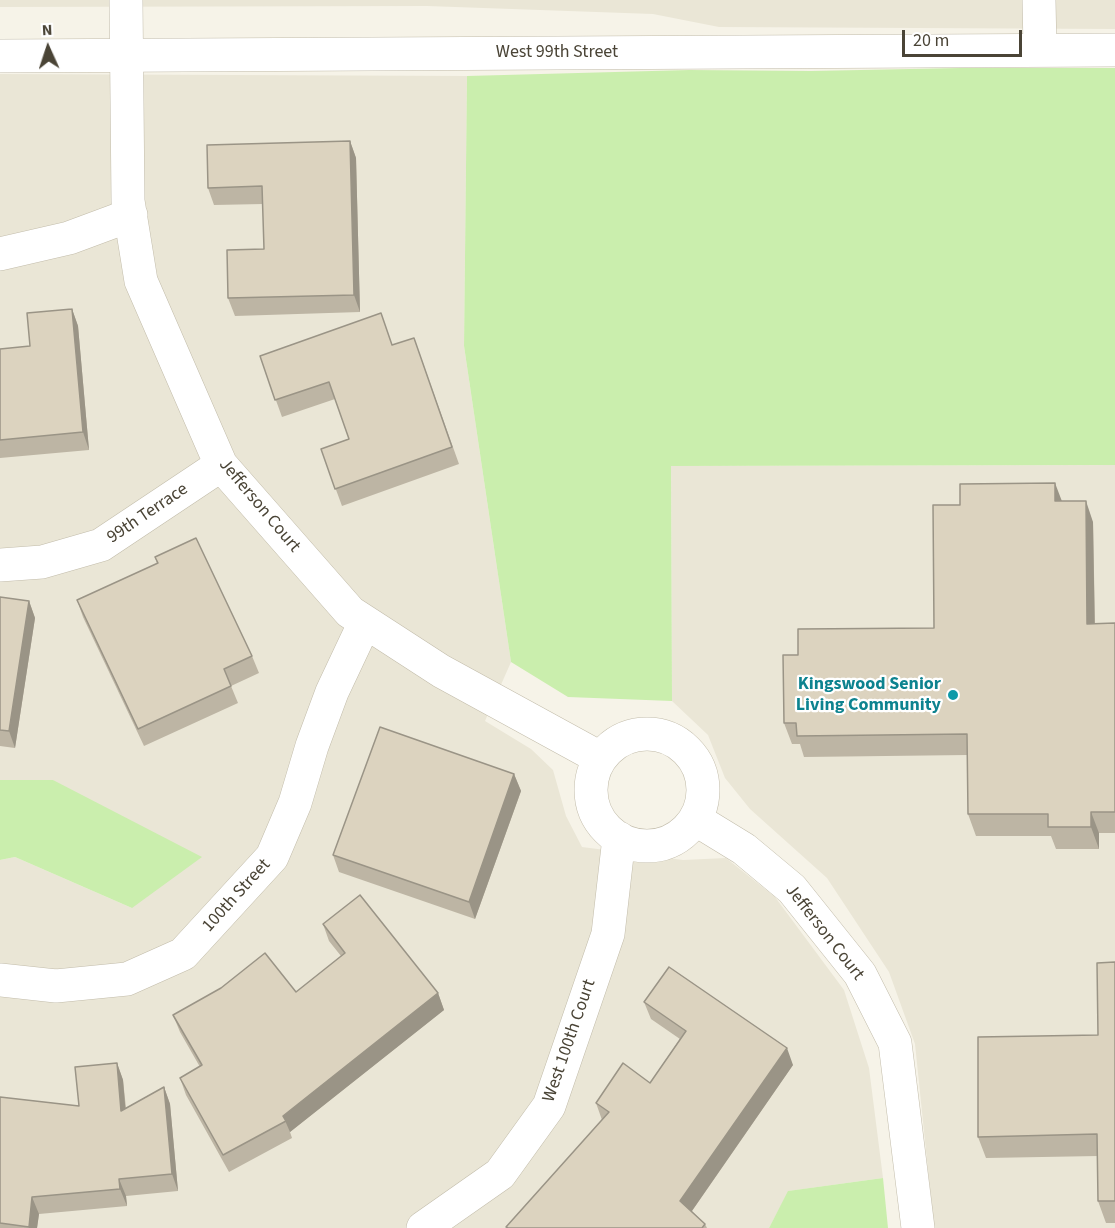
<!DOCTYPE html>
<style>
body{margin:0}
#map{position:relative;width:1115px;height:1228px;overflow:hidden;background:#f6f3e8;font-family:"Source Sans 3",sans-serif}
canvas{display:block}
.north{position:absolute;left:18px;top:18px;width:60px;height:60px;-webkit-text-stroke:4px #fff;paint-order:stroke;rotate:357deg;font-size:16px;font-weight:700;line-height:24px;text-align:center;color:#4a4436}
.north::after{content:'';display:block;margin:auto;width:21px;height:27px;background:#4a4436;clip-path:polygon(50% 0,100% 100%,50% 72%,0 100%)}
.scale{position:absolute;left:902px;top:30px;width:120px;height:27px;box-sizing:border-box;border:3px solid #4a4436;border-top:0;padding-left:8px;font-size:18px;line-height:21px;white-space:nowrap;color:#4a4436;-webkit-text-stroke:4px #fff;paint-order:stroke}
</style>
<div id="map">
<canvas width="1115" height="1228"></canvas>
<div class="north">N</div>
<div class="scale">20 m</div>
</div>
<script>
const g = document.querySelector('canvas').getContext('2d');
g.lineJoin = 'round';
function paint(path, color) {
  g.fillStyle = color;
  g.fill(path, 'evenodd');
}
function toPath(rows) {
  const path = new Path2D();
  for (const r of rows) {
    if (r.length === 3) {
      path.moveTo(r[0] + r[2], r[1]);
      path.arc(r[0], r[1], r[2], 0, 2 * Math.PI);
      continue;
    }
    path.moveTo(r[0], r[1]);
    for (let i = 2; i < r.length; i += 2) path.lineTo(r[i], r[i + 1]);
  }
  return path;
}
function trace(path, color, width, dash) {
  g.strokeStyle = color;
  g.lineWidth = width;
  g.lineCap = dash ? 'butt' : 'round';
  g.setLineDash(dash || []);
  g.stroke(path);
}
function drawText(font, color, halo, rows, align = 'center') {
  g.font = font + ' "Source Sans 3",sans-serif';
  g.lineWidth = 4.5;
  g.setLineDash([]);
  g.textBaseline = 'middle';
  g.strokeStyle = halo;
  g.fillStyle = color;
  for (const [text, x, y, turn = 0] of rows) {
    g.save();
    g.translate(x, y);
    g.rotate((+turn || 0) * Math.PI / 180);
    g.textAlign = isNaN(turn) ? turn : align;
    if (halo) g.strokeText(text, 0, 0);
    g.fillText(text, 0, 0);
    g.restore();
  }
}
const residential = toPath([
 [0,0,1115,0,1115,29,719,27,653,14,427,6,0,7],
 [0,74,467,76,464,346,511,662,485,721,531,749,553,770,566,816,582,847,683,860,726,858,775,897,844,990,869,1068,883,1178,789,1191,769,1228,0,1228,0,860,15,857,132,908,53,780,0,780],
 [1115,465,1115,1228,934,1228,915,1044,889,972,827,878,750,809,725,778,708,735,672,701,671,466]
]);
const green = toPath([
 [960,68,1115,68,1115,465,671,466,672,701,568,697,511,662,464,346,467,76,689,70,811,71],
 [0,780,53,780,202,857,132,908,15,857,0,860],
 [883,1178,888,1228,769,1228,788,1191]
]);
const minor = toPath([
 [126,0,128,201,141,281,221,465,350,612,441,671,600,758],
 [1039,0,1040,49],
 [0,56,1115,50],
 [0,254,69,238,131,215],
 [0,565,42,562,101,545,221,465],
 [647,790,56],
 [695,819,744,849,792,889,860,974,895,1043,918,1228],
 [0,980,56,986,127,979,183,954,272,857,295,803,312,746,332,692,365,622],
 [423,1228,500,1174,549,1106,608,934,619,838]
]);
const wall = toPath([
 [350,141,356,158,360,312,235,316,228,298,264,249,263,204,214,205,208,188],
 [72,309,78,326,89,450,0,458,0,349,30,346],
 [414,338,459,464,342,506,321,449,349,439,335,399,282,417,260,356,392,345],
 [1061,501,1093,522,1095,623,1115,623,1115,833,1099,833,1099,849,1056,849,1051,836,976,836,968,814,967,755,804,757,800,744,792,744,784,723,798,655,934,628,960,505],
 [155,557,252,656,259,673,231,686,238,703,144,746,83,617,77,600,157,564],
 [0,597,29,601,35,618,15,748,0,746],
 [514,774,521,791,475,919,339,872,333,855],
 [323,924,438,993,444,1010,290,1132,292,1138,229,1172,186,1095,180,1078,200,1067,180,1032,173,1015,296,992,341,956,329,941],
 [1115,962,1115,1223,1106,1223,1098,1201,1098,1156,986,1158,978,1137,1098,1035],
 [644,1002,793,1065,692,1211,705,1224,707,1228,507,1228,506,1227,602,1120,596,1103,650,1083,680,1039,651,1019],
 [117,1063,123,1080,126,1108,164,1087,170,1104,178,1191,126,1196,127,1206,39,1214,37,1228,0,1228,0,1097,79,1106]
]);
const shadedWall = toPath([
 [350,141,356,158,360,312,354,295],
 [72,309,78,326,89,450,83,432],
 [1055,483,1063,504,1055,501],
 [1086,501,1093,522,1095,645,1087,624],
 [29,601,35,618,15,748,9,731],
 [514,774,521,791,475,919,469,902],
 [1091,812,1099,833,1099,849,1091,827],
 [438,993,444,1010,290,1132,283,1116],
 [787,1048,793,1065,687,1218,680,1201],
 [117,1063,123,1080,127,1128,121,1111],
 [164,1087,170,1104,178,1191,172,1174],
 [119,1179,126,1196,127,1206,120,1189],
 [32,1197,39,1214,37,1228,29,1228,29,1227]
]);
const building = toPath([
 [350,141,354,295,228,298,227,250,264,249,262,186,208,188,207,145,350,141],
 [72,309,83,432,0,440,0,349,30,346,27,313,72,309],
 [381,313,392,345,414,338,452,447,335,489,321,449,349,439,329,382,275,400,260,356,381,313],
 [1055,483,1055,501,1086,501,1087,624,1115,623,1115,812,1091,812,1091,827,1048,827,1048,814,968,814,967,734,797,736,796,723,784,723,783,655,798,655,798,629,934,628,933,505,960,505,960,484,1055,483],
 [196,538,252,656,224,669,231,686,138,729,77,600,158,563,155,557,196,538],
 [0,597,29,601,9,731,0,730,0,597],
 [380,727,514,774,469,902,333,855,380,727],
 [360,895,438,993,283,1116,286,1121,223,1155,180,1078,202,1065,173,1015,221,988,265,953,296,992,345,953,323,924,360,895],
 [1115,962,1115,1201,1098,1201,1097,1134,978,1137,978,1037,1098,1035,1097,963,1115,962],
 [669,967,787,1048,680,1201,705,1224,702,1228,508,1228,506,1227,609,1112,596,1103,623,1063,650,1083,686,1031,644,1002,669,967],
 [117,1063,121,1111,164,1087,172,1174,119,1179,120,1189,32,1197,29,1227,0,1223,0,1097,79,1106,75,1067,117,1063]
]);
const markers = [
 [953,695,6,"#0f9aa8"]
];
const streetNames = [
 ["West 99th Street",557,53],
 ["Jefferson Court",259,506,50],
 ["99th Terrace",148,514,-34],
 ["100th Street",237,896,-48],
 ["Jefferson Court",824,933,52],
 ["West 100th Court",570,1041,-71]
];
const cultureNames = [
 ["Kingswood Senior",941,685],
 ["Living Community",941,706]
];
paint(residential, '#eae6d6');
paint(green, '#caeead');
trace(minor, '#c2bcaa', 34);
trace(minor, '#fff', 33);
paint(wall, '#bdb5a4');
paint(shadedWall, '#9a9486');
paint(building, '#dcd3bf');
trace(building, '#9a9486', 1.5);
for (const [x, y, r, color] of markers) {
  const dot = new Path2D();
  dot.arc(x, y, r, 0, 2 * Math.PI);
  g.fillStyle = color;
  g.fill(dot);
  trace(dot, '#fff', 2);
}
drawText('18px', '#4a4436', '#fff', streetNames);
drawText('bold 18px', '#0d838f', '#fff', cultureNames, 'right');
</script>
